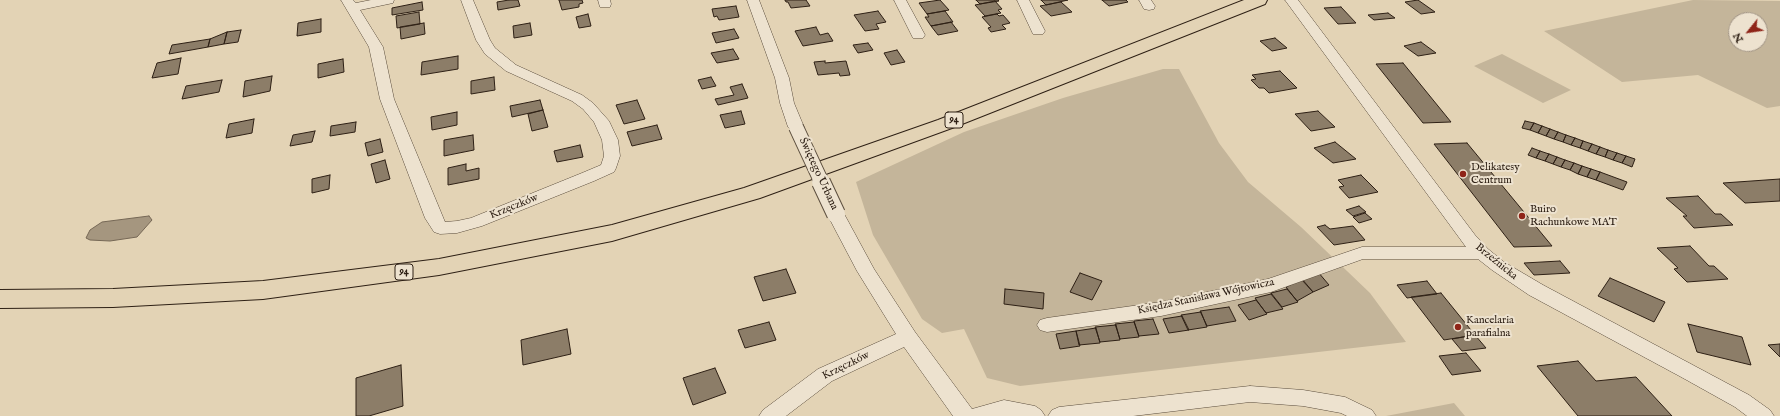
<!DOCTYPE html>
<meta charset="utf-8">
<style>
body{margin:0}
#map{position:relative;width:1780px;height:416px;overflow:hidden;background:#e3d3b5;font-family:"IM FELL English",serif}
canvas{display:block}
.north{position:absolute;left:1728px;top:12px;width:40px;height:40px;box-sizing:border-box;background:#ede2cf;border:1px solid #a19485;border-radius:50%;rotate:240deg;font-size:11px;font-weight:700;line-height:16px;text-align:center;color:#2e2015}
.north::after{content:'';display:block;margin:auto;width:14px;height:18px;background:#8f2418;clip-path:polygon(50% 0,100% 100%,50% 72%,0 100%)}
</style>
<div id="map">
<canvas width="1780" height="416"></canvas>
<div class="north">N</div>
</div>
<script>
const g = document.querySelector('canvas').getContext('2d');
g.lineJoin = 'round';
function paint(path, color) {
  g.fillStyle = color;
  g.fill(path, 'evenodd');
}
function toPath(rows) {
  const path = new Path2D();
  for (const r of rows) {
    path.moveTo(r[0], r[1]);
    for (let i = 2; i < r.length; i += 2) path.lineTo(r[i], r[i + 1]);
  }
  return path;
}
function trace(path, color, width, dash) {
  g.strokeStyle = color;
  g.lineWidth = width;
  g.lineCap = dash ? 'butt' : 'round';
  g.setLineDash(dash || []);
  g.stroke(path);
}
function drawText(font, color, halo, rows, align = 'center') {
  g.font = font + ' "IM FELL English",serif';
  g.lineWidth = 4;
  g.setLineDash([]);
  g.textBaseline = 'middle';
  g.strokeStyle = halo;
  g.fillStyle = color;
  for (const [text, x, y, turn = 0] of rows) {
    g.save();
    g.translate(x, y);
    g.rotate((+turn || 0) * Math.PI / 180);
    g.textAlign = isNaN(turn) ? turn : align;
    if (halo) g.strokeText(text, 0, 0);
    g.fillText(text, 0, 0);
    g.restore();
  }
}
const green = toPath([
 [1693,0,1780,1,1780,106,1767,108,1698,75,1622,82,1544,31],
 [1736,20,1760,20,1760,44,1736,44],
 [1502,54,1571,90,1543,103,1474,66],
 [1163,69,1179,69,1219,143,1248,182,1301,227,1370,293,1406,342,1020,386,987,378,964,329,942,333,922,319,873,235,856,182,964,132,1063,98],
 [1454,403,1465,416,1386,416]
]);
const water = toPath([
 [149,216,152,220,137,237,110,241,90,240,86,238,90,230,102,222,149,216]
]);
const building = toPath([
 [509,0,518,0,520,6,498,10,497,2,509,0],
 [559,0,582,0,583,3,579,4,579,7,562,10,559,0],
 [785,0,806,0,810,6,791,8,788,2,786,2,785,0],
 [940,0,949,10,927,14,919,3,940,0],
 [976,0,998,0,999,1,980,4,976,0],
 [1041,0,1068,0,1046,5,1041,0],
 [1102,0,1126,0,1128,2,1109,6,1102,0],
 [1418,0,1435,12,1421,14,1405,2,1418,0],
 [995,1,1002,9,998,10,1001,13,985,16,975,5,995,1],
 [422,2,423,10,392,15,392,8,422,2],
 [1061,2,1072,12,1051,16,1040,6,1061,2],
 [736,6,739,17,719,20,717,16,714,17,712,9,736,6],
 [1341,7,1356,23,1338,24,1324,8,1341,7],
 [878,11,886,22,876,24,879,29,865,31,854,15,878,11],
 [945,11,953,22,931,26,925,17,929,17,927,14,945,11],
 [419,12,420,24,397,28,396,16,419,12],
 [1388,13,1395,18,1374,20,1368,15,1388,13],
 [588,14,591,26,579,28,576,17,588,14],
 [997,14,999,16,1003,15,1010,23,1002,25,1006,29,991,32,988,28,991,27,982,17,997,14],
 [321,19,321,32,297,36,298,23,321,19],
 [951,22,958,31,938,35,931,26,951,22],
 [424,23,425,34,401,39,400,27,424,23],
 [530,23,532,35,514,38,513,26,530,23],
 [816,27,820,35,828,33,833,41,803,46,795,31,816,27],
 [734,29,739,38,716,43,712,33,734,29],
 [241,30,238,42,224,44,227,32,241,30],
 [227,32,224,44,208,47,210,39,227,32],
 [1275,38,1287,48,1272,51,1260,41,1275,38],
 [210,39,208,47,169,54,172,45,210,39],
 [1421,42,1436,53,1418,56,1404,46,1421,42],
 [868,43,873,50,858,53,853,45,868,43],
 [733,49,739,59,717,63,711,53,733,49],
 [897,50,905,62,891,65,884,53,897,50],
 [458,56,458,69,421,75,422,62,458,56],
 [181,58,178,74,152,78,157,63,181,58],
 [343,59,344,72,318,78,318,64,343,59],
 [825,61,825,63,846,61,850,75,840,76,839,73,818,75,814,62,825,61],
 [1403,63,1451,122,1423,123,1376,64,1403,63],
 [1280,71,1297,88,1269,93,1264,88,1259,88,1251,80,1256,79,1252,75,1280,71],
 [272,76,270,91,243,97,245,81,272,76],
 [494,77,495,90,471,94,471,81,494,77],
 [711,77,716,86,702,89,698,80,711,77],
 [222,80,219,92,182,99,186,86,222,80],
 [742,84,748,98,718,105,715,99,734,95,730,87,742,84],
 [540,100,543,110,512,117,510,106,540,100],
 [637,100,645,119,624,124,616,105,637,100],
 [543,110,548,127,532,131,528,114,543,110],
 [741,111,745,124,725,128,720,115,741,111],
 [1318,111,1335,127,1311,131,1295,114,1318,111],
 [457,112,457,125,432,130,431,117,457,112],
 [254,119,252,133,226,138,229,124,254,119],
 [1525,121,1534,123,1530,130,1522,128,1525,121],
 [356,122,355,132,330,136,331,126,356,122],
 [1534,123,1542,126,1538,133,1530,130,1534,123],
 [657,125,662,139,632,146,627,132,657,125],
 [1542,126,1550,129,1546,136,1538,133,1542,126],
 [1550,129,1558,132,1554,139,1546,136,1550,129],
 [315,131,312,142,290,146,293,135,315,131],
 [1558,132,1566,135,1563,142,1554,139,1558,132],
 [473,135,474,150,444,156,444,140,473,135],
 [1566,135,1575,138,1571,145,1563,142,1566,135],
 [1575,138,1583,141,1580,148,1571,145,1575,138],
 [380,139,383,152,368,156,365,143,380,139],
 [1583,141,1592,144,1588,151,1580,148,1583,141],
 [1335,142,1356,159,1333,163,1314,148,1335,142],
 [1467,143,1552,246,1514,247,1434,144,1467,143],
 [1592,144,1600,147,1596,154,1588,151,1592,144],
 [580,145,583,157,557,162,554,151,580,145],
 [1600,147,1608,150,1605,157,1596,154,1600,147],
 [1532,148,1540,151,1536,158,1528,155,1532,148],
 [1608,150,1617,153,1613,160,1605,157,1608,150],
 [1540,151,1549,154,1545,161,1536,158,1540,151],
 [1617,153,1626,156,1622,163,1613,160,1617,153],
 [1549,154,1557,157,1553,164,1545,161,1549,154],
 [1626,156,1635,159,1632,167,1622,163,1626,156],
 [1557,157,1565,160,1561,167,1553,164,1557,157],
 [385,160,390,179,376,183,371,164,385,160],
 [1565,160,1574,163,1570,170,1561,167,1565,160],
 [1574,163,1582,166,1578,174,1570,170,1574,163],
 [466,164,466,171,479,168,479,179,448,185,448,168,466,164],
 [1582,166,1591,169,1587,177,1578,174,1582,166],
 [1591,169,1600,172,1596,180,1587,177,1591,169],
 [1600,172,1627,182,1623,190,1596,180,1600,172],
 [330,175,329,189,312,193,312,179,330,175],
 [1361,175,1378,192,1349,198,1339,187,1344,186,1338,180,1361,175],
 [1780,179,1780,201,1745,203,1723,183,1780,179],
 [1698,196,1715,214,1721,214,1733,225,1694,228,1683,216,1687,216,1666,198,1698,196],
 [1359,206,1366,212,1353,216,1346,210,1359,206],
 [1365,213,1372,219,1359,223,1353,217,1365,213],
 [1325,225,1330,229,1353,226,1365,240,1334,245,1317,227,1325,225],
 [1690,246,1709,266,1714,266,1728,279,1687,282,1674,269,1678,268,1657,248,1690,246],
 [1560,261,1570,273,1534,275,1524,263,1560,261],
 [786,269,796,293,763,301,754,277,786,269],
 [1318,272,1329,285,1313,292,1301,279,1318,272],
 [1080,273,1102,281,1092,300,1070,292,1080,273],
 [1610,278,1665,302,1654,322,1598,296,1610,278],
 [1302,279,1313,292,1297,301,1286,287,1302,279],
 [1427,281,1437,294,1407,298,1397,285,1427,281],
 [1005,289,1044,293,1043,309,1004,304,1005,289],
 [1287,289,1298,302,1282,307,1271,293,1287,289],
 [1441,293,1475,335,1444,340,1411,297,1441,293],
 [1271,294,1283,309,1266,313,1255,298,1271,294],
 [1256,300,1267,314,1249,320,1238,305,1256,300],
 [1229,307,1236,321,1207,326,1200,311,1229,307],
 [1201,312,1207,327,1188,330,1181,315,1201,312],
 [1182,316,1189,330,1169,333,1163,319,1182,316],
 [1153,319,1159,334,1139,336,1134,321,1153,319],
 [769,322,776,340,745,348,738,330,769,322],
 [1134,322,1139,337,1120,339,1115,324,1134,322],
 [1688,324,1742,337,1751,365,1697,352,1688,324],
 [1116,325,1120,340,1100,342,1095,327,1116,325],
 [1096,328,1100,343,1079,345,1076,331,1096,328],
 [567,329,571,354,523,365,521,340,567,329],
 [1076,331,1080,346,1060,349,1056,334,1076,331],
 [1475,335,1486,348,1462,351,1452,339,1475,335],
 [1780,344,1780,357,1768,345,1780,344],
 [1466,353,1481,371,1452,375,1439,356,1466,353],
 [1578,361,1596,381,1636,377,1672,416,1578,416,1537,366,1578,361],
 [401,365,403,406,369,416,356,416,356,378,401,365],
 [715,368,726,393,693,405,683,378,715,368]
]);
const minor = toPath([
 [341,0,353,0,356,3,371,0,394,0,393,3,360,10,383,47,394,99,445,222,457,221,471,218,582,173,601,165,604,156,602,140,594,122,583,109,572,101,506,71,485,54,476,40,461,0,473,0,490,40,495,48,516,65,582,95,593,103,609,121,618,140,620,156,616,168,614,172,594,181,482,226,457,233,440,234,434,232,425,218,380,99,369,47,341,0],
 [598,0,610,0,611,4,610,7,600,7,598,0],
 [747,0,759,0,789,78,794,103,804,127,801,130,796,132,791,130,788,127,780,103,775,78,747,0],
 [894,0,906,0,925,35,923,38,913,38,894,0],
 [1017,0,1029,0,1045,31,1043,34,1033,34,1017,0],
 [1139,0,1151,0,1155,6,1154,9,1149,10,1144,9,1139,0],
 [1285,0,1298,0,1475,235,1488,249,1504,262,1543,285,1749,395,1770,410,1774,416,1747,416,1735,407,1683,378,1529,295,1492,270,1478,259,1363,259,1271,292,1161,316,1047,332,1040,330,1037,325,1040,320,1047,318,1161,302,1268,279,1362,247,1466,247,1285,0],
 [836,208,842,210,874,269,915,332,972,409,1004,400,1035,406,1041,410,1045,416,953,416,904,347,832,381,786,416,759,416,763,410,818,369,896,334,857,271,827,214,830,210,836,208],
 [1250,386,1303,390,1345,397,1372,410,1376,416,1347,416,1341,413,1303,406,1250,402,1133,416,1048,416,1052,410,1059,407,1250,386]
]);
const major = toPath([
 [1244,0,1267,0,1265,4,952,128,760,198,612,241,439,275,263,299,113,307,0,308,0,290,113,289,263,281,439,259,612,225,744,188,938,120,1244,0]
]);
const minorBridgeFar1 = toPath([
 [796,127,822,183]
]);
const minorBridge = toPath([
 [821,182,836,214]
]);
const markers = [
 [1463,174,4,"#8f2418"],
 [1522,216,4,"#8f2418"],
 [1458,327,4,"#8f2418"]
];
const shields = [
 [954,120,18],
 [404,272,18]
];
const shieldNames = [
 ["94",954,120],
 ["94",404,272]
];
const poiNames = [
 ["Delikatesy",1471,168],
 ["Centrum",1471,181],
 ["Buiro",1530,210],
 ["Rachunkowe MAT",1530,223],
 ["Kancelaria",1466,321],
 ["parafialna",1466,334]
];
const streetNames = [
 ["Świętego Urbana",818,174,65],
 ["Krzęczków",514,207,-22],
 ["Brzeźnicka",1496,262,39],
 ["Księdza Stanisława Wójtowicza",1206,297,-12],
 ["Krzęczków",846,366,-26]
];
paint(green, '#c4b59a');
paint(water, '#a5967f');
trace(water, '#756755', 1);
paint(building, '#8c7d68');
trace(building, '#2e2015', 1);
trace(minor, '#5b4d3d', 1);
trace(major, '#2e2015', 2);
paint(minor, '#ede2cf');
paint(major, '#e3d3b5');
trace(minorBridgeFar1, '#5b4d3d', 16, []);
trace(minorBridge, '#5b4d3d', 20, []);
trace(minorBridgeFar1, '#ede2cf', 14);
trace(minorBridge, '#ede2cf', 18);
for (const [x, y, r, color] of markers) {
  const dot = new Path2D();
  dot.arc(x, y, r, 0, 2 * Math.PI);
  g.fillStyle = color;
  g.fill(dot);
  trace(dot, '#ede2cf', 1.5);
}
for (const [x, y, w] of shields) {
  const box = new Path2D();
  box.roundRect(x - w / 2, y - 8, w, 16, 3);
  g.fillStyle = '#ede2cf';
  g.fill(box);
  trace(box, '#2e2015', 1);
}
drawText('bold 10px', '#2e2015', null, shieldNames);
drawText('11px', '#2e2015', '#ede2cf', poiNames, 'left');
drawText('11px', '#2e2015', '#ede2cf', streetNames);
</script>
